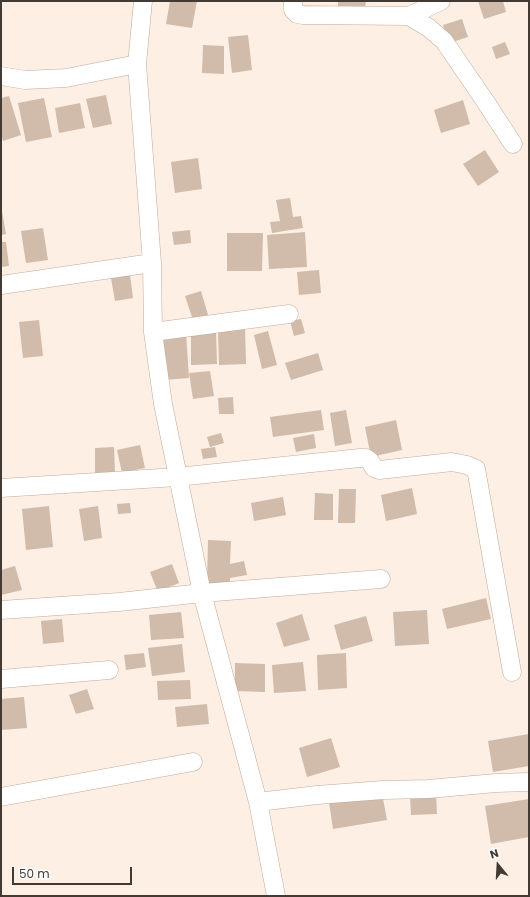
<!DOCTYPE html>
<style>
body{margin:0}
#map{position:relative;width:530px;height:897px;overflow:hidden;background:#fdefe4;font-family:Poppins,sans-serif}
canvas{display:block}
.frame{position:absolute;inset:0;border:2px solid #423a33;pointer-events:none}
.north{position:absolute;left:478px;top:845px;width:40px;height:40px;-webkit-text-stroke:3px #fff;paint-order:stroke;rotate:342deg;font-size:11px;font-weight:700;line-height:16px;text-align:center;color:#423a33}
.north::after{content:'';display:block;margin:auto;width:14px;height:18px;background:#423a33;clip-path:polygon(50% 0,100% 100%,50% 72%,0 100%)}
.scale{position:absolute;left:12px;top:867px;width:120px;height:18px;box-sizing:border-box;border:2px solid #423a33;border-top:0;padding-left:5px;font-size:12px;line-height:14px;white-space:nowrap;color:#423a33;-webkit-text-stroke:3px #fff;paint-order:stroke}
</style>
<div id="map">
<canvas width="530" height="897"></canvas>
<div class="frame"></div>
<div class="north">N</div>
<div class="scale">50 m</div>
</div>
<script>
const g = document.querySelector('canvas').getContext('2d');
g.lineJoin = 'round';
function paint(path, color) {
  g.fillStyle = color;
  g.fill(path, 'evenodd');
}
function toPath(rows) {
  const path = new Path2D();
  for (const r of rows) {
    path.moveTo(r[0], r[1]);
    for (let i = 2; i < r.length; i += 2) path.lineTo(r[i], r[i + 1]);
  }
  return path;
}
function trace(path, color, width, dash) {
  g.strokeStyle = color;
  g.lineWidth = width;
  g.lineCap = dash ? 'butt' : 'round';
  g.setLineDash(dash || []);
  g.stroke(path);
}
const building = toPath([
 [170,1,197,1,192,28,166,24],
 [338,1,366,1,365,9,338,8],
 [478,1,503,1,506,12,484,19],
 [462,19,468,37,449,43,443,25],
 [248,35,252,70,232,73,228,37],
 [505,42,510,54,496,59,492,47],
 [203,45,224,46,224,74,202,73],
 [106,95,112,124,93,128,86,99],
 [9,96,21,135,3,141,1,134,1,98],
 [44,98,52,137,26,142,18,103],
 [463,100,470,124,441,133,434,110],
 [80,103,85,128,59,133,55,108],
 [485,150,499,172,478,186,463,164],
 [198,158,202,189,175,193,171,162],
 [290,198,293,217,301,216,303,228,272,233,270,222,280,221,276,200],
 [1,211,2,211,6,234,1,235],
 [43,228,48,260,26,263,21,231],
 [190,230,191,243,174,245,172,232],
 [305,232,307,267,269,269,267,235],
 [227,233,263,233,262,271,227,271],
 [1,242,6,242,9,266,1,267],
 [319,270,321,293,299,295,297,272],
 [130,275,133,298,115,301,111,278],
 [201,291,208,315,193,320,185,296],
 [301,319,305,333,294,336,290,321],
 [39,320,43,356,23,358,19,322],
 [245,328,246,364,219,365,218,329],
 [268,331,277,365,262,369,254,335],
 [191,332,216,332,217,364,191,365],
 [186,333,189,378,164,380,161,335],
 [318,353,323,370,291,380,285,363],
 [210,371,214,396,193,399,189,373],
 [233,397,234,414,219,414,218,398],
 [321,410,324,430,273,437,270,417],
 [346,410,352,443,335,446,330,413],
 [396,420,402,450,371,457,365,427],
 [221,433,224,443,210,447,207,437],
 [314,434,316,448,296,452,293,438],
 [140,445,145,468,122,473,117,450],
 [114,447,115,473,95,473,95,448],
 [215,447,217,457,203,459,201,449],
 [412,488,417,514,386,521,381,495],
 [339,489,356,489,355,523,338,523],
 [315,493,333,494,333,520,314,520],
 [283,497,286,515,254,521,251,503],
 [130,503,131,513,118,514,117,504],
 [49,506,53,547,26,550,22,509],
 [98,506,102,538,84,541,79,509],
 [208,540,231,541,230,564,244,561,247,575,230,578,230,584,207,584],
 [172,564,179,583,158,592,150,572],
 [15,566,22,590,1,595,1,570],
 [486,598,491,619,447,629,442,609],
 [427,610,429,644,395,646,393,612],
 [181,612,184,638,151,640,149,615],
 [302,614,310,640,284,647,276,623],
 [366,616,373,641,341,650,334,625],
 [62,619,64,642,43,644,41,621],
 [182,644,185,672,152,676,148,648],
 [144,653,146,667,126,670,124,655],
 [346,653,347,688,318,690,317,655],
 [303,662,306,691,274,693,272,665],
 [235,663,265,664,265,692,235,691],
 [190,680,191,699,158,700,157,681],
 [87,689,94,709,76,714,69,695],
 [24,697,27,728,1,730,1,699],
 [207,704,209,724,177,727,175,707],
 [529,734,529,766,493,772,488,741],
 [331,738,340,767,307,777,299,748],
 [382,793,387,820,333,829,329,802],
 [436,793,437,814,411,815,410,795],
 [529,799,529,837,491,844,485,806]
]);
const minor = toPath([
 [293,1,293,10,297,14,303,15,409,16,441,1],
 [409,16,429,28,444,41,485,101,513,144],
 [137,64,152,263,153,332,163,404,202,593,258,802,276,896],
 [1,76,25,80,66,78,137,64,143,1],
 [1,285,152,263],
 [153,332,289,314],
 [1,488,177,477,360,458,366,458,370,461,374,468,379,470,452,462,467,465,476,469,478,480,512,672],
 [1,610,119,602,202,593,381,579],
 [1,679,109,670],
 [1,797,193,762],
 [258,802,317,795,383,790,428,789,496,783,529,782]
]);
paint(building, '#d1bbaa');
trace(minor, '#c1ab9a', 19);
trace(minor, '#fff', 18);
</script>
